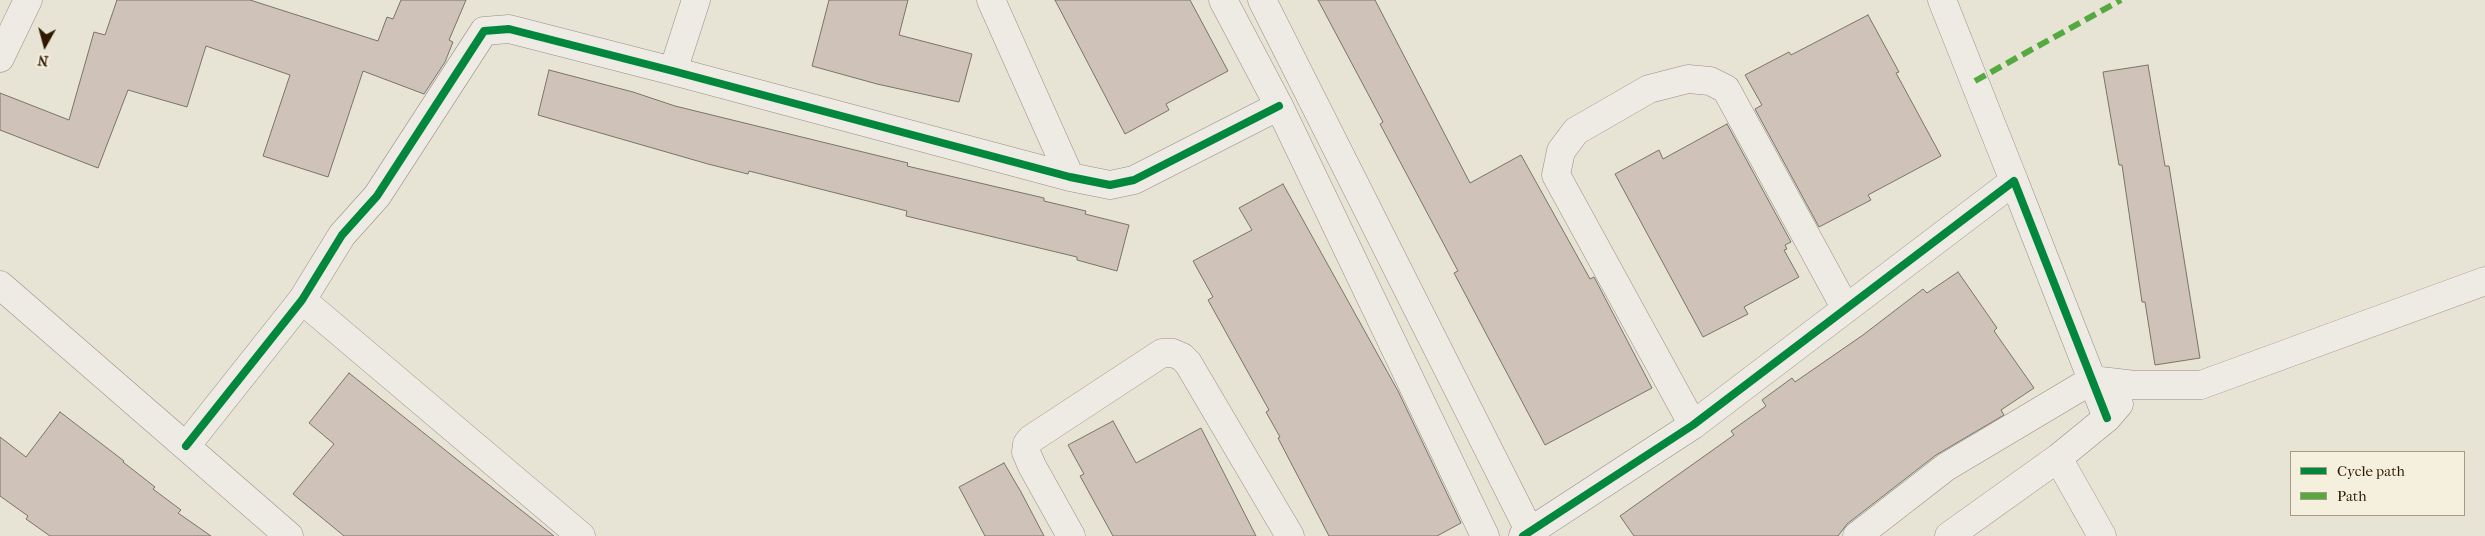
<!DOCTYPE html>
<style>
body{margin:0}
#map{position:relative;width:2485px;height:536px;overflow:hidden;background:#e7e4d5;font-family:"IM FELL French Canon",serif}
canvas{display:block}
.legend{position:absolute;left:2290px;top:451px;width:175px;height:65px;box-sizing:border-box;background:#f5f0de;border:1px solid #a59a85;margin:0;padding:6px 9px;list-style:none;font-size:15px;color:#2e1900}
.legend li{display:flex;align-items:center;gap:10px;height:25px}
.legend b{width:25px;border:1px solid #a59a85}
.north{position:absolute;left:20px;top:20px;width:50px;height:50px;-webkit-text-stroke:4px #f5f0de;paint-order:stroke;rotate:187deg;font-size:14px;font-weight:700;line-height:20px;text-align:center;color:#2e1900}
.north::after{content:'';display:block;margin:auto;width:18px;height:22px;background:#2e1900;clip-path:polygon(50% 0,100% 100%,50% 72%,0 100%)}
</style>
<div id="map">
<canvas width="2485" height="536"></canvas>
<ul class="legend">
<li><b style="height:6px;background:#00873e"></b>Cycle path</li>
<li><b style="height:6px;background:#54a940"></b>Path</li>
</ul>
<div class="north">N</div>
</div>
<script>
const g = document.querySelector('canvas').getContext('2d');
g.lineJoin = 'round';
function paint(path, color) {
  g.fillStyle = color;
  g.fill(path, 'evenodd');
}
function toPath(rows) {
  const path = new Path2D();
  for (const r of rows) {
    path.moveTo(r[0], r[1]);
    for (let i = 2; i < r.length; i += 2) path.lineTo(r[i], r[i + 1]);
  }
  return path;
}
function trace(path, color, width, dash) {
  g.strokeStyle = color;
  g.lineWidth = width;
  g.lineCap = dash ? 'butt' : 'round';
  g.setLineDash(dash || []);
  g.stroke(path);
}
const building = toPath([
 [117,0,250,0,378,41,387,17,393,19,401,0,466,0,449,40,453,42,445,62,424,94,363,71,328,177,263,156,290,75,206,46,187,107,128,90,98,168,0,130,0,93,69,120,94,32,105,35,117,0],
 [829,0,908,0,899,35,972,54,959,102,877,84,812,66,829,0],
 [1055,0,1190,0,1228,71,1166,104,1169,110,1125,134,1055,0],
 [1318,0,1375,0,1470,183,1521,155,1590,279,1594,277,1652,388,1545,445,1454,273,1458,271,1380,124,1383,122,1318,0],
 [1868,15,1899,72,1896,73,1941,156,1868,195,1871,200,1819,227,1755,109,1762,105,1745,75,1789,52,1791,55,1868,15],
 [2148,65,2165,166,2169,166,2200,358,2155,365,2145,302,2142,302,2122,165,2119,165,2103,72,2148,65],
 [549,70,633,92,675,106,908,163,907,166,1044,198,1044,201,1086,211,1085,214,1129,225,1117,271,1077,260,1077,257,906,216,907,211,749,171,748,174,708,164,538,115,549,70],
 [1727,124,1791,242,1785,245,1787,249,1784,250,1799,277,1744,307,1748,314,1703,337,1615,174,1659,150,1663,159,1727,124],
 [1283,184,1398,391,1461,523,1437,536,1329,536,1278,438,1280,437,1266,412,1269,410,1208,300,1213,297,1193,261,1252,230,1239,208,1283,184],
 [1958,272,1997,328,1994,331,2034,388,2001,410,2004,415,1936,455,1847,524,1838,536,1634,536,1620,516,1734,435,1731,431,1766,406,1762,400,1792,378,1795,382,1863,335,1923,289,1927,293,1958,272],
 [349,373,470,470,554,536,344,536,293,494,334,444,309,423,349,373],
 [60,412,124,461,123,462,155,487,153,489,181,510,178,513,211,536,50,536,26,519,28,516,0,496,0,437,26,457,60,412],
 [1113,421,1136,463,1201,428,1256,536,1113,536,1080,476,1084,474,1068,445,1113,421],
 [1004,463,1021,492,1044,536,985,536,959,487,1004,463]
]);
const minor = toPath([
 [991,0,1070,177],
 [1223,0,1279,106,1485,536],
 [1262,0,1532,536],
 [1942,0,2014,181],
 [673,71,696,0],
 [0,285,289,536],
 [302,300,581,536],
 [1693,425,1556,175,1561,151,1576,131,1649,89,1688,79,1710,81,1726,89,1846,309],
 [186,446,302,300,342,235,377,196,484,31,509,29,673,71,1070,177,1110,185,1134,180,1279,106],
 [2058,458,2102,536],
 [1071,536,1032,466,1026,452,1027,444,1031,439,1162,353,1173,353,1182,357,1188,363,1290,536],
 [1523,536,1693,425,2014,181,2107,418],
 [1857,536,1946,467,2092,380,2135,385,2201,385,2485,281],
 [1949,536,2058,458,2107,418,2119,404]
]);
const tertiary = toPath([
 [0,58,28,0]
]);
const quiet = toPath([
 [1975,81,2121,0]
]);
const cycleway = toPath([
 [186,446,302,300,342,235,377,196,484,31,509,29,673,71,1070,177,1110,185,1134,180,1279,106],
 [1523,536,1693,425,2014,181,2107,418]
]);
paint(building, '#cfc2b8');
trace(building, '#797468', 1);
trace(minor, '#948f84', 29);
trace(tertiary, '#948f84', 29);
trace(minor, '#edebe3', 28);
trace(tertiary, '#edebe3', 28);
trace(quiet, '#54a940', 6, [12, 6]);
trace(cycleway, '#00873e', 8);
</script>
